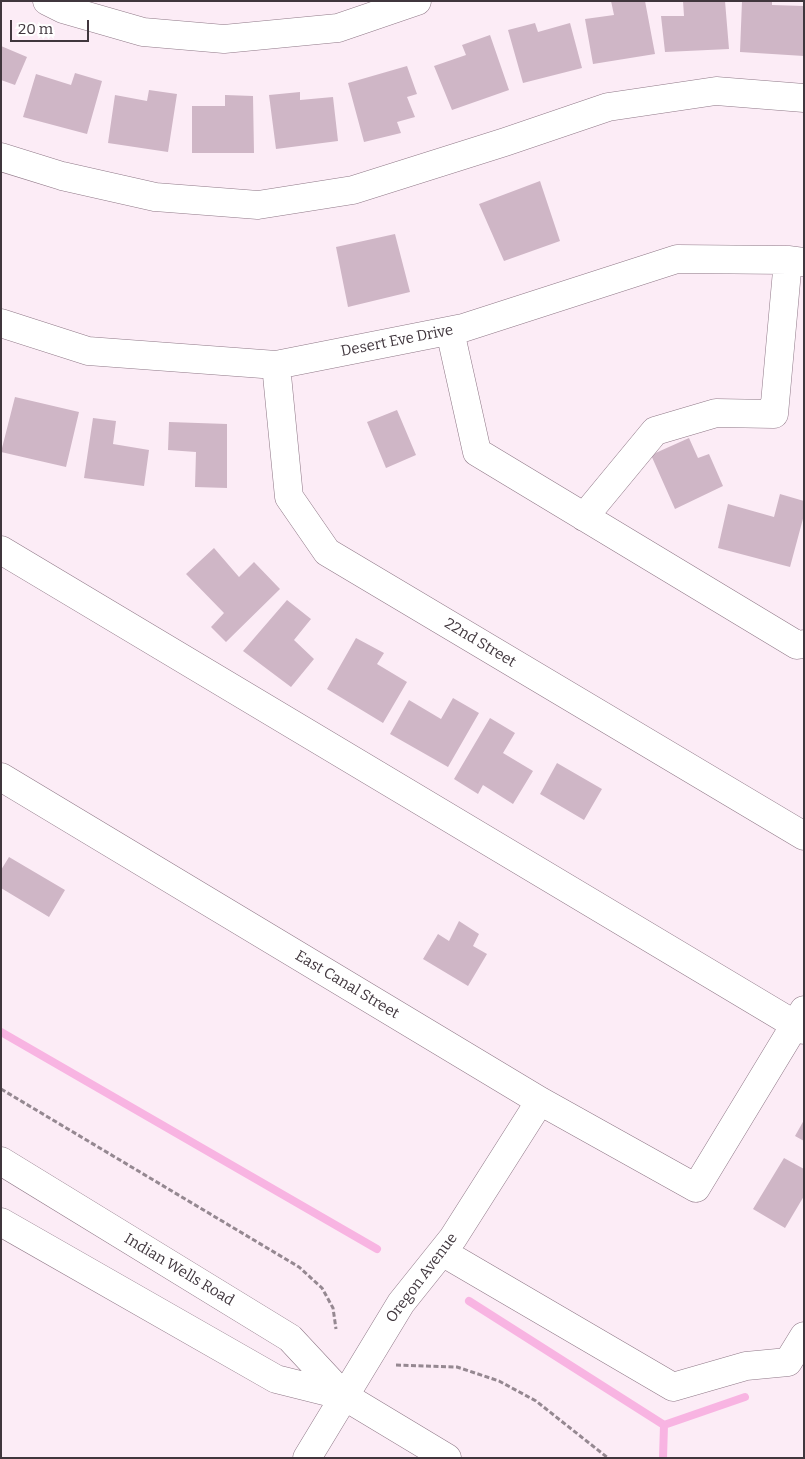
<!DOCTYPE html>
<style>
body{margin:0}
#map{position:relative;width:805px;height:1459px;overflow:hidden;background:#fcecf6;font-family:Bitter,serif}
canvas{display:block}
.frame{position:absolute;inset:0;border:2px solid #40363d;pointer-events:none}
.scale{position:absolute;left:10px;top:20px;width:79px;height:22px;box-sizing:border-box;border:2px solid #40363d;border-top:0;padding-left:6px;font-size:15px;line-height:18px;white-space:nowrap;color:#40363d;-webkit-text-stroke:4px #fff;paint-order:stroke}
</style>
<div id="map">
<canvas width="805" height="1459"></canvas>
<div class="frame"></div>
<div class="scale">20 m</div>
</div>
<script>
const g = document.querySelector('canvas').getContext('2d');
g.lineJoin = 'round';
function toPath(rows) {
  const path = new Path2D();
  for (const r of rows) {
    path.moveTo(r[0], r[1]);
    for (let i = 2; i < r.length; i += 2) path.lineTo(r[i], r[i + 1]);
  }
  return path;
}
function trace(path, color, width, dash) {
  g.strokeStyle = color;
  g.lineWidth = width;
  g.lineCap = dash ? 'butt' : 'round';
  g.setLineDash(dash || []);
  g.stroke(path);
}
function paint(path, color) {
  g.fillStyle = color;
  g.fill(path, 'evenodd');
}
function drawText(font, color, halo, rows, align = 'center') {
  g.font = font + ' Bitter,serif';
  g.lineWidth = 4.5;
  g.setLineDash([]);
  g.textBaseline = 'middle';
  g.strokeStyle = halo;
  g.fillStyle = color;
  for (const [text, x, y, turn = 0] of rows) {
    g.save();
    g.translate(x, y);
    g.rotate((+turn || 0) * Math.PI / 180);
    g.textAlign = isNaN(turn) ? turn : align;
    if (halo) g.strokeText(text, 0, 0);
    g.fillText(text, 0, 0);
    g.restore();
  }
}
const stream = toPath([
 [1,1032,377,1249],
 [469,1301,664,1425,663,1458],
 [664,1425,745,1397]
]);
const building = toPath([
 [611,1,645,1,655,54,593,64,585,19,614,15],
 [683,1,725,1,729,49,665,52,661,16,684,16],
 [742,1,772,1,772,5,804,6,804,56,740,52],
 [535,23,538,32,570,23,582,68,523,83,508,30],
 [490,35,509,90,452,110,434,66,466,55,462,45],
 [1,46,27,57,15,85,1,80],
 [407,66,417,94,407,97,415,117,397,122,401,133,364,142,348,83],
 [75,73,102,81,87,134,23,117,36,74,71,85],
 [149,90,177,94,168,152,108,143,115,95,147,101],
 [300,92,300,100,333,97,338,141,276,149,269,95],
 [225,95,253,96,254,153,192,153,192,106,225,106],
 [540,181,560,241,504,261,479,204],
 [395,234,410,292,348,307,336,247],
 [15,397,79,412,66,467,1,452],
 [397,410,416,455,386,468,367,422],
 [93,418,116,421,113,444,149,450,144,486,84,478],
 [169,422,227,424,227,488,195,487,196,452,168,450],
 [689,438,698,458,709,454,723,486,675,509,651,455],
 [780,494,804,501,804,515,790,567,718,548,728,504,774,517],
 [214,548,239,577,254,562,280,589,226,642,211,627,224,613,186,574],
 [287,600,311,619,294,640,314,659,291,687,243,651],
 [356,638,384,653,377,664,407,682,383,723,327,689],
 [453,698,479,713,448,767,390,734,409,700,441,719],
 [490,718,515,733,503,753,533,771,513,804,483,785,478,794,454,779],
 [557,763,602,789,584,820,540,794],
 [9,857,65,890,49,917,1,888,1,870],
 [459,921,479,934,473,946,487,954,468,986,423,959,438,934,449,941],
 [804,1120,804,1141,795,1136],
 [784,1158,804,1169,804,1196,785,1228,753,1209]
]);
const path = toPath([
 [1,1089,299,1267,322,1288,333,1308,336,1329],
 [396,1365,457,1367,499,1381,536,1401,608,1458]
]);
const minor = toPath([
 [47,1,63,9,143,32,224,39,338,28,417,1],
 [1,157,62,176,155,197,258,205,353,190,505,142,608,107,716,91,804,98],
 [1,323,88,351,276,365,463,328,677,259,788,260,804,262],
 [450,331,477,452,797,645,804,644],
 [276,365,289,497,327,552,804,836],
 [584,517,655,431,716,413,774,414,788,260],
 [1,550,804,1030],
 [1,777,540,1101,696,1188,804,1010],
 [442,1252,673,1387,746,1366,788,1362,804,1336],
 [307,1458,401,1303,453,1238,540,1101]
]);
const major = toPath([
 [1,1161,290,1338,344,1396,447,1458],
 [1,1222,276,1379,344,1396]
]);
const streetNames = [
 ["Desert Eve Drive",397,341,-11],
 ["22nd Street",480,643,31],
 ["East Canal Street",347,985,31],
 ["Indian Wells Road",179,1270,31],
 ["Oregon Avenue",422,1278,-53]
];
trace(stream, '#f8b4e2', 8);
paint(building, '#cfb6c6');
trace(minor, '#8f7887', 29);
trace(major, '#8f7887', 29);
trace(path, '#958891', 3, [5, 2.5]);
trace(minor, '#fff', 28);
trace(major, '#fff', 28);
drawText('15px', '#40363d', '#fff', streetNames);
</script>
